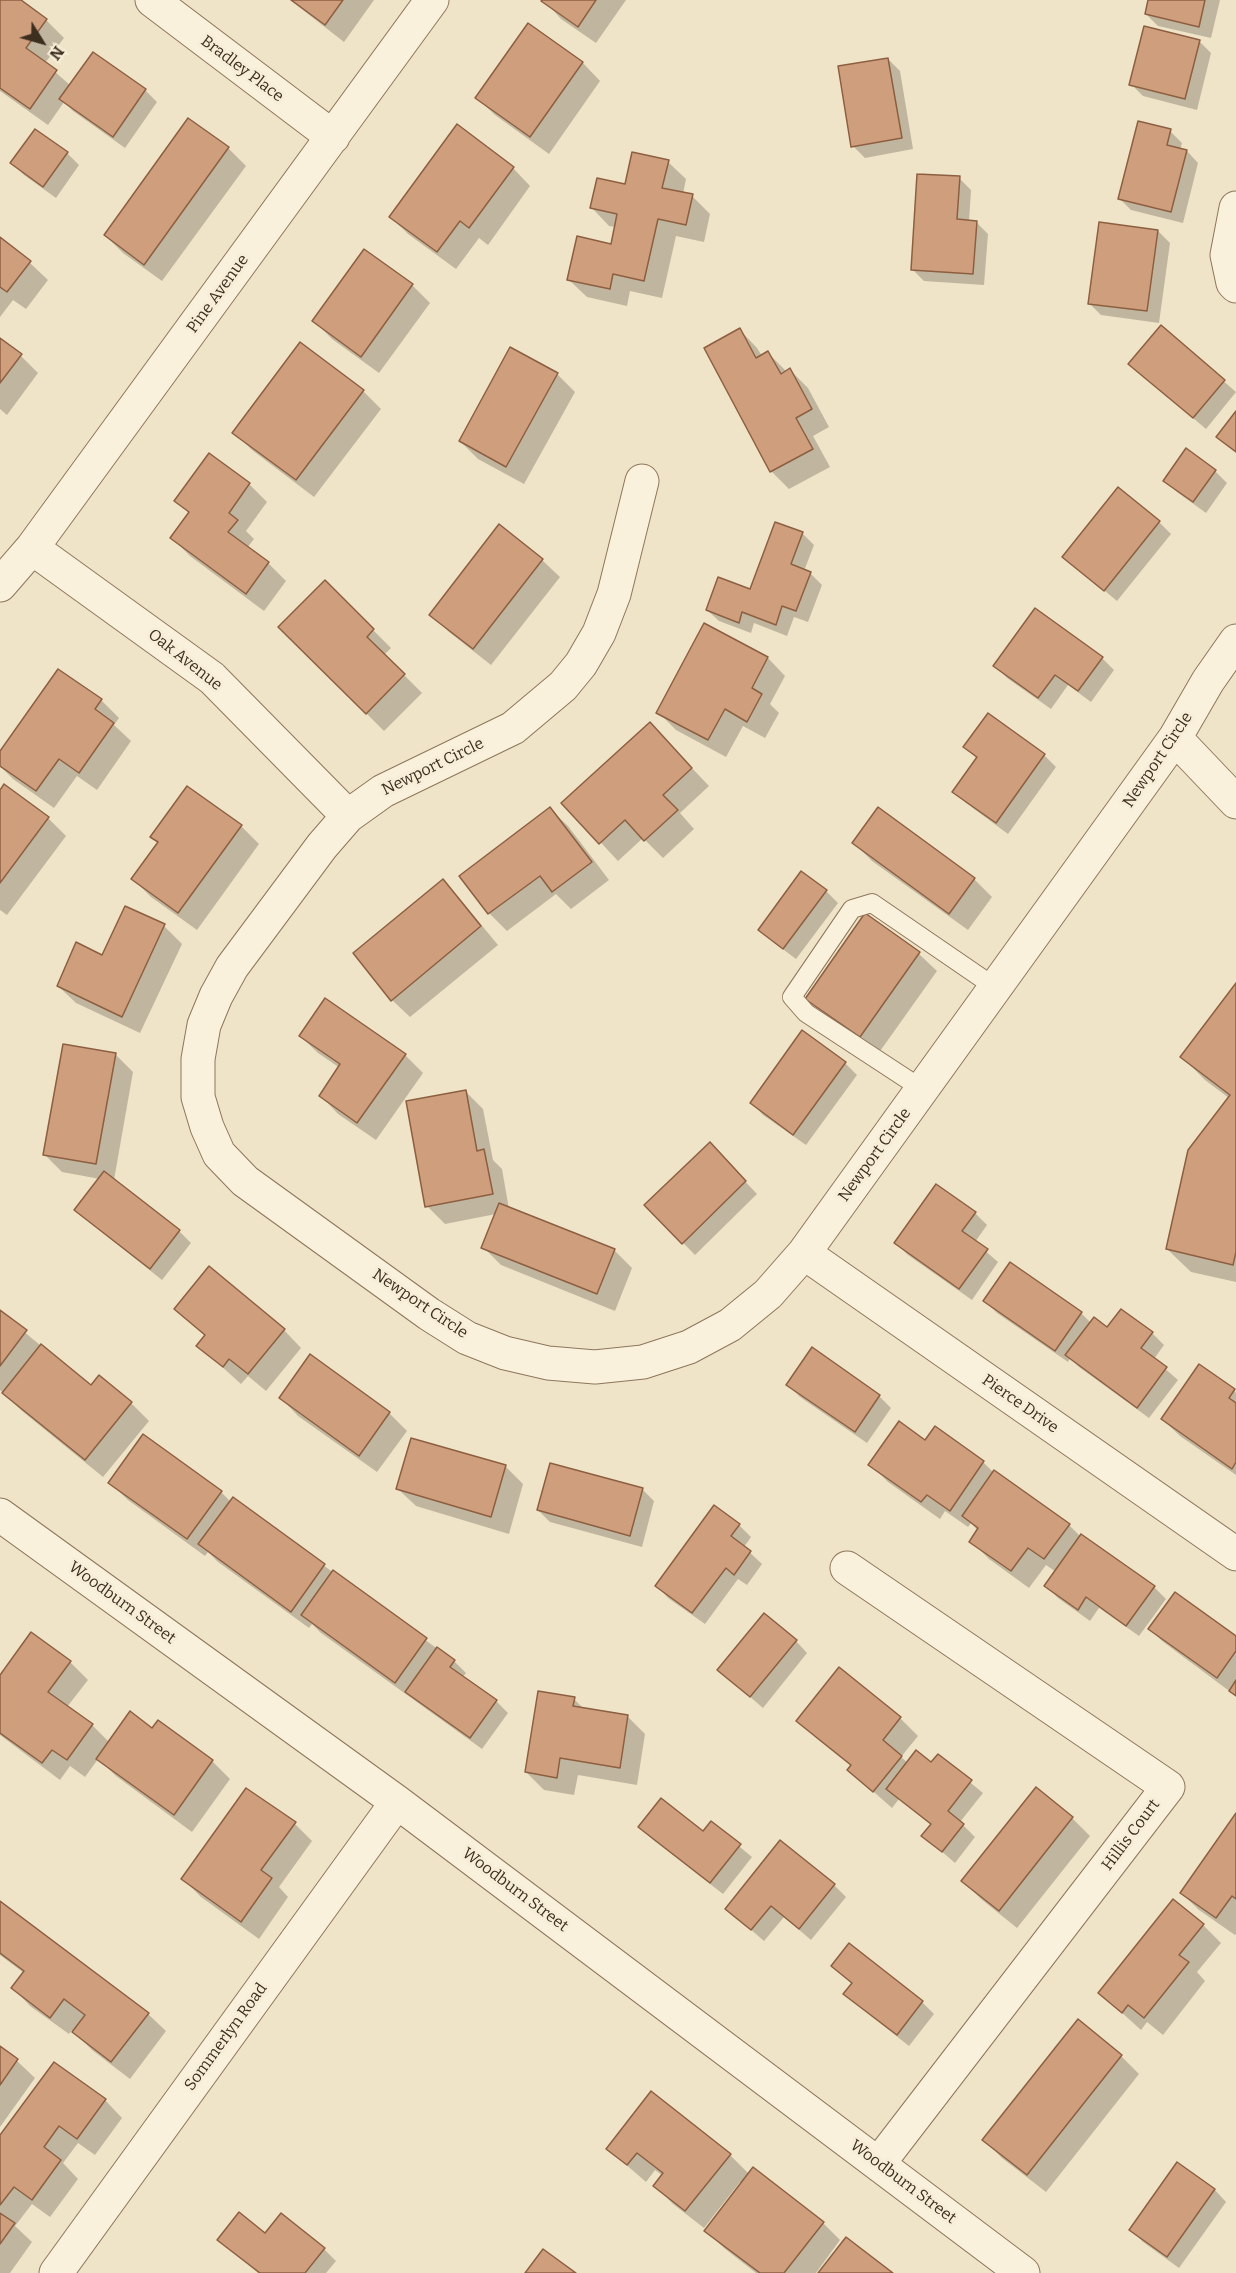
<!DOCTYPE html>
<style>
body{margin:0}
#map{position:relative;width:1236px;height:2273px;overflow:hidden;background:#f0e4c8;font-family:Bitter,serif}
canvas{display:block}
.north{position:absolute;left:12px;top:12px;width:60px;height:60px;-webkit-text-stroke:4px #f7eed8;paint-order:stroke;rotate:127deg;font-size:16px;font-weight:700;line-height:24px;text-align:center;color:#3d2e20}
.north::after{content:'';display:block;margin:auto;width:21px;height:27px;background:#3d2e20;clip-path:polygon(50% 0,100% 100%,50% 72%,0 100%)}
</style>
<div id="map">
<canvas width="1236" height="2273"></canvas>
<div class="north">N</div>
</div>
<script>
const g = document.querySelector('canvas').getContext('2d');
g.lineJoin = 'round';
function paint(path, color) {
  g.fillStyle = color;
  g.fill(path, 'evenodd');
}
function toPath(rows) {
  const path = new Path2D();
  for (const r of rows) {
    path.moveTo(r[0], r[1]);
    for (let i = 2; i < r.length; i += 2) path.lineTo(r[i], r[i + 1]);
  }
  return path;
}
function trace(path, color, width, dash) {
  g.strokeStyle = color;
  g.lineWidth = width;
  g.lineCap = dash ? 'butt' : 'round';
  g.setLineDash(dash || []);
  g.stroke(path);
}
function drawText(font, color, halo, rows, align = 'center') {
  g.font = font + ' Bitter,serif';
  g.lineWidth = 6;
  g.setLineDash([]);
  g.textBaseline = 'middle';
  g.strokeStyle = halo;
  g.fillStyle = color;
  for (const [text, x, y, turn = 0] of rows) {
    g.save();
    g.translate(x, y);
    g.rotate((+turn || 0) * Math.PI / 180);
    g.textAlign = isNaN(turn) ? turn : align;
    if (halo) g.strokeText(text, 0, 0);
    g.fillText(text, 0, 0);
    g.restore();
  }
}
const shadow = toPath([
 [0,0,18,0,46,20,64,38,45,63,71,86,93,54,146,91,157,102,125,148,73,111,64,102,48,125,0,91],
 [290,0,374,0,344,42],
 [544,0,626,0,596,43,561,19],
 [1149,0,1220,0,1211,38,1158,26,1146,14],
 [529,25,583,63,600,81,549,154,495,115,477,98],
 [1199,41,1211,53,1197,110,1143,96,1131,84],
 [888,59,900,71,913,149,865,158,853,146],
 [1170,131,1182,143,1180,150,1187,151,1198,163,1183,223,1131,210,1119,198],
 [228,148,246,166,162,281,123,253,105,235],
 [67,153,79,165,56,198,24,175,12,163],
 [668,162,686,179,683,194,692,196,710,214,704,242,676,236,662,298,630,291,627,306,587,297,569,280,612,246,616,227,609,226,592,208],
 [513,168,530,186,488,245,479,238,456,269,408,234,391,217],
 [959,178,971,190,969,222,976,222,988,234,984,285,924,281,912,269],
 [1158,231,1170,243,1159,323,1101,315,1089,303],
 [0,239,30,263,48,280,26,309,13,300,0,317],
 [365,251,412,285,430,303,379,373,332,339,314,321],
 [1161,327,1236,392,1206,429,1142,375],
 [740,330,757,348,762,356,768,353,787,372,790,370,808,388,829,427,813,436,830,467,789,489,771,471],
 [0,340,21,356,38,373,7,415,0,409],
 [557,374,575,392,524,484,478,459,460,441],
 [363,391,381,409,314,497,252,450,234,432],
 [209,455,249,484,267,502,246,531,254,539,247,548,268,563,286,581,264,611,190,556,172,538,190,514,176,501],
 [1215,471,1227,483,1206,513,1177,492,1165,481],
 [1159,522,1171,534,1117,601,1064,557],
 [802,533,814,545,804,571,810,573,822,585,808,622,794,617,787,636,754,623,751,633,719,621,707,610,751,591],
 [542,560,560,577,491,665,449,632,431,614],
 [325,582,391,648,384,655,422,693,384,731,280,627],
 [1036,610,1102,658,1114,670,1091,702,1068,685,1051,709,1007,678,995,666],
 [705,625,768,658,785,676,770,704,779,713,765,738,743,726,726,757,676,730,658,712],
 [101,700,119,718,114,725,131,741,97,790,77,776,54,808,13,779,0,766,0,754],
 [650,724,709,786,680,813,694,829,663,858,643,838,618,861,564,803],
 [965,747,1044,755,1056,767,1008,834,966,803,954,792,977,759],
 [5,786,48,818,66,836,7,915,0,910,0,792],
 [550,809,568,826,609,880,571,909,556,894,507,931,489,913,461,877],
 [879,810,974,879,992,897,968,930,872,861,854,843],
 [241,826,259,844,197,930,151,897,133,879,159,844,152,837],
 [443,881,460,899,498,945,410,1017,392,1000],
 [826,891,838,903,796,959,772,941,760,930],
 [866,916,919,954,937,971,878,1054,825,1017,807,999],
 [164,926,182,944,140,1033,76,1003,58,986],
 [1236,986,1236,1282,1191,1272,1167,1249,1229,1098,1205,1080,1182,1057],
 [300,1036,405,1055,423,1073,376,1140,338,1114,321,1096,340,1068,318,1053],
 [115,1054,133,1072,114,1180,179,1231,191,1243,162,1280,88,1221,76,1210,100,1179,62,1172,44,1154],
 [845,1063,857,1075,806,1145,763,1115,752,1103],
 [465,1091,483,1109,493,1160,502,1169,509,1209,614,1250,632,1268,615,1311,501,1265,483,1247,496,1214,445,1224,427,1206],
 [721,1156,757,1194,695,1255,646,1205],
 [937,1186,975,1213,987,1225,975,1242,998,1262,972,1300,908,1255,896,1243],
 [1010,1264,1081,1313,1091,1323,1108,1329,1121,1311,1152,1333,1164,1345,1154,1359,1178,1380,1149,1418,1079,1367,1070,1358,1068,1362,997,1313,985,1301],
 [176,1309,284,1330,301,1348,266,1391,248,1376,241,1384,198,1345,205,1336],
 [0,1312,91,1387,99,1377,131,1403,149,1421,103,1477,22,1411,0,1390],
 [788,1385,879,1396,891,1408,867,1443,800,1397],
 [1234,1390,1236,1393,1236,1475,1180,1436,1162,1419],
 [281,1398,389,1413,407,1431,377,1472,298,1416],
 [412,1439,506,1467,523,1484,509,1534,416,1506,398,1489],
 [926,1442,983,1462,994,1473,1069,1525,1081,1537,1154,1587,1166,1599,1139,1636,1099,1608,1090,1621,1058,1598,1046,1586,1056,1572,1046,1565,1029,1588,989,1559,971,1541,978,1531,971,1523,968,1527,945,1511,940,1519,888,1482,870,1464],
 [110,1483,221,1492,231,1502,233,1499,454,1661,466,1673,462,1678,496,1701,508,1713,482,1749,321,1633,312,1624,309,1628,218,1562,208,1552,205,1556,128,1500],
 [642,1489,654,1501,642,1547,550,1522,538,1510],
 [714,1507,739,1525,751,1537,744,1547,762,1564,747,1585,738,1579,705,1624,668,1598,657,1586],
 [1150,1629,1236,1638,1236,1696,1162,1641],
 [796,1641,807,1653,763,1708,719,1670],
 [70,1662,88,1680,67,1707,92,1725,109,1742,152,1730,212,1761,230,1779,192,1832,116,1776,98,1759,85,1777,70,1766,60,1780,0,1735,0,1678],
 [840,1669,900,1718,918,1736,901,1757,908,1763,931,1764,938,1756,983,1793,960,1822,975,1837,955,1863,924,1836,932,1826,899,1799,892,1808,849,1770,852,1767,816,1738,798,1720],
 [574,1699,585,1710,628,1717,645,1734,637,1785,578,1775,574,1795,544,1790,526,1772],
 [1236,1816,1236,1934,1235,1935,1199,1910,1181,1893],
 [1072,1818,1090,1836,1017,1928,981,1899,963,1881],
 [711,1823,752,1857,723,1894,652,1839,640,1827,703,1833],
 [295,1824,312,1841,279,1887,288,1897,259,1939,201,1897,183,1879],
 [834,1885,846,1897,811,1940,784,1917,764,1941,727,1909],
 [0,1903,148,2014,166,2031,130,2079,92,2050,72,2030,69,2034,30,2006,13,1988,24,1973,0,1955],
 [1203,1925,1221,1943,1197,1972,1205,1981,1163,2035,1147,2022,1141,2030,1100,1993],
 [833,1966,922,2002,934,2014,909,2046,857,2005,845,1993,852,1984],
 [1078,2022,1121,2056,1139,2074,1046,2192,1002,2158,984,2140],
 [0,2048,17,2061,35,2078,0,2127],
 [105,2100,122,2118,95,2155,78,2143,63,2163,78,2179,50,2217,32,2204,15,2226,32,2242,10,2273,0,2273,0,2138],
 [608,2149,730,2155,749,2174,823,2223,840,2240,816,2273,756,2273,724,2248,706,2231,742,2184,740,2182,704,2228,673,2204,655,2186,663,2176,655,2170,646,2182],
 [1178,2164,1215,2190,1226,2202,1179,2268,1143,2242,1131,2230],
 [266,2235,324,2249,336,2261,326,2273,258,2273,219,2240]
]);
const building = toPath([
 [0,0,21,0,47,19,26,48,57,70,30,109,0,88,0,0],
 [291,0,343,0,325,25,291,0],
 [542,0,596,0,578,27,541,1,542,0],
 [1148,0,1205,0,1199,27,1145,14,1148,0],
 [528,23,583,62,530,137,475,98,528,23],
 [1144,26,1200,40,1185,99,1129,85,1144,26],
 [93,52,146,89,113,137,59,99,93,52],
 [888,58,902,138,851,147,838,66,888,58],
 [188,118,229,147,144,265,104,235,188,118],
 [1138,121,1171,129,1167,145,1187,150,1171,212,1118,199,1138,121],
 [457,124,514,167,469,228,460,221,437,252,389,217,457,124],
 [35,129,68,152,43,187,10,163,35,129],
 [632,152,669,160,662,188,693,194,686,225,658,219,644,281,613,274,610,289,567,280,577,236,611,244,617,214,590,208,597,178,625,184,632,152],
 [917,174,960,176,957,219,977,221,973,274,911,270,917,174],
 [1099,222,1158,230,1147,311,1088,304,1099,222],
 [0,237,31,261,7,292,0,287,0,237],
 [364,249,413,284,361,357,312,321,364,249],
 [1161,325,1225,380,1193,418,1128,364,1161,325],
 [740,328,756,358,768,351,781,374,790,368,812,409,796,418,813,449,770,472,704,348,740,328],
 [0,338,22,354,0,383,0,338],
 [300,342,364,390,296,480,232,433,300,342],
 [510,347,558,373,506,467,459,441,510,347],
 [1236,411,1236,452,1216,437,1236,411],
 [1186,448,1216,470,1193,502,1163,481,1186,448],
 [209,453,250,483,229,513,238,520,228,532,269,562,246,594,170,538,189,512,174,501,209,453],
 [1118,487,1160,521,1104,591,1062,557,1118,487],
 [775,522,803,532,791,564,811,572,796,611,782,606,776,625,742,612,739,623,706,610,718,577,750,589,775,522],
 [499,524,543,559,473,649,429,615,499,524],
 [325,580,374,629,367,637,405,674,366,714,278,627,325,580],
 [1035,608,1103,657,1078,691,1055,675,1038,698,993,666,1035,608],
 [704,623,768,657,752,688,762,694,747,722,725,709,708,740,656,713,704,623],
 [58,669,102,699,95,709,114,723,79,773,59,759,36,791,0,766,0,751,58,669],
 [988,713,1045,754,996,823,952,792,977,757,963,747,988,713],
 [650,722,692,768,663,795,678,810,644,841,625,820,599,844,561,803,650,722],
 [4,784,49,817,0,883,0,790,4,784],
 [187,786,242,825,178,913,131,879,158,842,150,837,187,786],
 [550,807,592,862,552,892,540,876,488,914,459,876,550,807],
 [878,807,975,878,949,914,852,843,878,807],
 [801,871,827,890,783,949,758,930,801,871],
 [443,879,481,926,391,1001,353,953,443,879],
 [125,906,165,924,122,1017,57,986,76,942,102,955,125,906],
 [865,913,920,952,860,1037,805,999,865,913],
 [1236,983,1236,1252,1233,1265,1166,1249,1188,1150,1230,1095,1180,1057,1236,983],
 [325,998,406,1054,357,1123,319,1096,340,1064,299,1036,325,998],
 [802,1030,846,1062,793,1135,750,1103,802,1030],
 [63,1044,116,1053,96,1164,43,1155,63,1044],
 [466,1090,477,1151,484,1149,493,1194,425,1207,406,1101,466,1090],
 [710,1142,746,1181,682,1244,644,1205,710,1142],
 [104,1171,180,1230,150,1269,74,1210,104,1171],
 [936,1184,976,1212,962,1231,988,1249,959,1289,894,1243,936,1184],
 [499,1203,615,1249,597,1294,481,1248,499,1203],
 [1010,1262,1082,1312,1055,1351,983,1301,1010,1262],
 [209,1266,285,1329,248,1374,229,1359,223,1367,196,1346,205,1335,174,1309,209,1266],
 [1121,1309,1153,1332,1141,1348,1167,1367,1137,1408,1065,1355,1094,1317,1107,1327,1121,1309],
 [0,1310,27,1330,0,1366,0,1310],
 [41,1344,91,1385,99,1375,132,1402,85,1460,2,1393,41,1344],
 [812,1347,880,1395,855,1432,786,1385,812,1347],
 [310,1354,390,1412,359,1456,279,1398,310,1354],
 [1199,1364,1235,1389,1229,1398,1236,1403,1236,1462,1232,1469,1161,1419,1199,1364],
 [899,1421,925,1440,935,1426,984,1461,950,1511,927,1495,921,1502,868,1465,899,1421],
 [143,1434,222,1491,187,1539,108,1483,143,1434],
 [411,1438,506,1465,491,1517,396,1489,411,1438],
 [550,1463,643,1488,630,1536,537,1510,550,1463],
 [994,1470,1070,1524,1044,1559,1028,1548,1011,1571,969,1542,978,1528,962,1516,994,1470],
 [233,1497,325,1564,291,1612,198,1544,233,1497],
 [714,1505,740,1524,731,1536,751,1551,734,1575,726,1568,692,1613,655,1586,714,1505],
 [1081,1534,1155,1586,1126,1626,1086,1597,1078,1610,1044,1586,1081,1534],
 [333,1570,427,1638,395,1683,301,1615,333,1570],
 [1175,1592,1236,1636,1236,1651,1217,1678,1148,1629,1175,1592],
 [764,1613,797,1640,750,1697,717,1670,764,1613],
 [31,1632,71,1661,48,1692,93,1724,67,1760,52,1750,42,1763,0,1733,0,1675,31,1632],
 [437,1647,455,1660,450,1667,497,1700,470,1738,405,1692,437,1647],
 [839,1667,901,1717,883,1740,902,1756,873,1792,847,1770,851,1765,796,1721,839,1667],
 [1236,1680,1236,1696,1229,1691,1236,1680],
 [538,1691,575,1697,573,1706,628,1715,620,1768,560,1758,557,1778,525,1772,538,1691],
 [130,1711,152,1728,158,1720,213,1760,174,1815,96,1759,130,1711],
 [916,1750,931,1762,938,1754,972,1780,948,1811,964,1824,942,1852,921,1836,931,1824,886,1789,916,1750],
 [1036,1787,1073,1817,999,1911,961,1881,1036,1787],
 [246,1788,296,1822,261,1870,272,1878,241,1922,181,1879,246,1788],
 [661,1798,703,1831,711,1821,741,1844,710,1883,638,1827,661,1798],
 [1236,1813,1236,1899,1232,1896,1216,1918,1180,1893,1236,1813],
 [780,1840,835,1884,799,1929,771,1906,751,1930,725,1909,780,1840],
 [1173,1899,1204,1924,1179,1955,1189,1962,1144,2018,1128,2005,1122,2013,1098,1993,1173,1899],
 [0,1901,149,2013,111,2062,72,2032,85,2015,64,1999,50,2018,11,1988,24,1971,0,1953,0,1901],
 [849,1943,923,2001,897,2035,843,1994,852,1983,831,1966,849,1943],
 [1078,2019,1122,2055,1027,2175,982,2140,1078,2019],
 [0,2046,18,2059,0,2085,0,2046],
 [54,2062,106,2099,77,2139,59,2126,44,2147,61,2160,32,2200,14,2187,0,2205,0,2135,54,2062],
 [651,2091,731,2154,685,2211,653,2186,663,2173,637,2153,627,2165,606,2149,651,2091],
 [1177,2162,1215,2189,1167,2257,1129,2230,1177,2162],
 [753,2167,824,2222,784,2273,760,2273,704,2231,753,2167],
 [239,2212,265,2233,281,2213,325,2248,305,2273,260,2273,217,2240,239,2212],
 [0,2213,15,2223,0,2244,0,2213],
 [846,2237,893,2273,818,2273,846,2237],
 [543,2249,576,2273,525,2273,543,2249]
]);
const service = toPath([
 [922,1089,806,1013,792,997,852,909,872,903,996,988]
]);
const minor = toPath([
 [152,0,333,137],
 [1236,208,1227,255,1233,283,1236,286],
 [642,481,614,594,599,633,581,664,563,686,513,728,383,791,348,816,322,846,232,967,216,996,204,1025,198,1059,198,1097,207,1127,219,1154,245,1181,429,1314,467,1338,505,1353,548,1363,595,1367,643,1362,689,1347,730,1325,768,1294,804,1253,1175,738,1208,681,1236,641],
 [32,548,212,678,348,816],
 [0,585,32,548,432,0],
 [1175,738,1236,802],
 [804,1253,1236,1554],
 [0,1515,397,1802,1023,2273],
 [847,1568,1168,1787,879,2163],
 [56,2273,397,1802]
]);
const streetNames = [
 ["Bradley Place",242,69,37],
 ["Pine Avenue",218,294,-54],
 ["Oak Avenue",185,660,38],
 ["Newport Circle",1158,760,-56],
 ["Newport Circle",433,767,-26],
 ["Newport Circle",875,1155,-54],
 ["Newport Circle",420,1304,34],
 ["Pierce Drive",1020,1404,35],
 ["Woodburn Street",122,1603,36],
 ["Hillis Court",1131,1835,-53],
 ["Woodburn Street",515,1890,37],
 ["Sommerlyn Road",226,2037,-54],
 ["Woodburn Street",903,2182,37]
];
paint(shadow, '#0003');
paint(building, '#cf9f7d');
trace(building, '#8d5f41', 1.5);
trace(service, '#8d765c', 20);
trace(minor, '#8d765c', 35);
trace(service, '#faf1dc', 18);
trace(minor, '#faf1dc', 33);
drawText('16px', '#3d2e20', '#f7eed8', streetNames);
</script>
